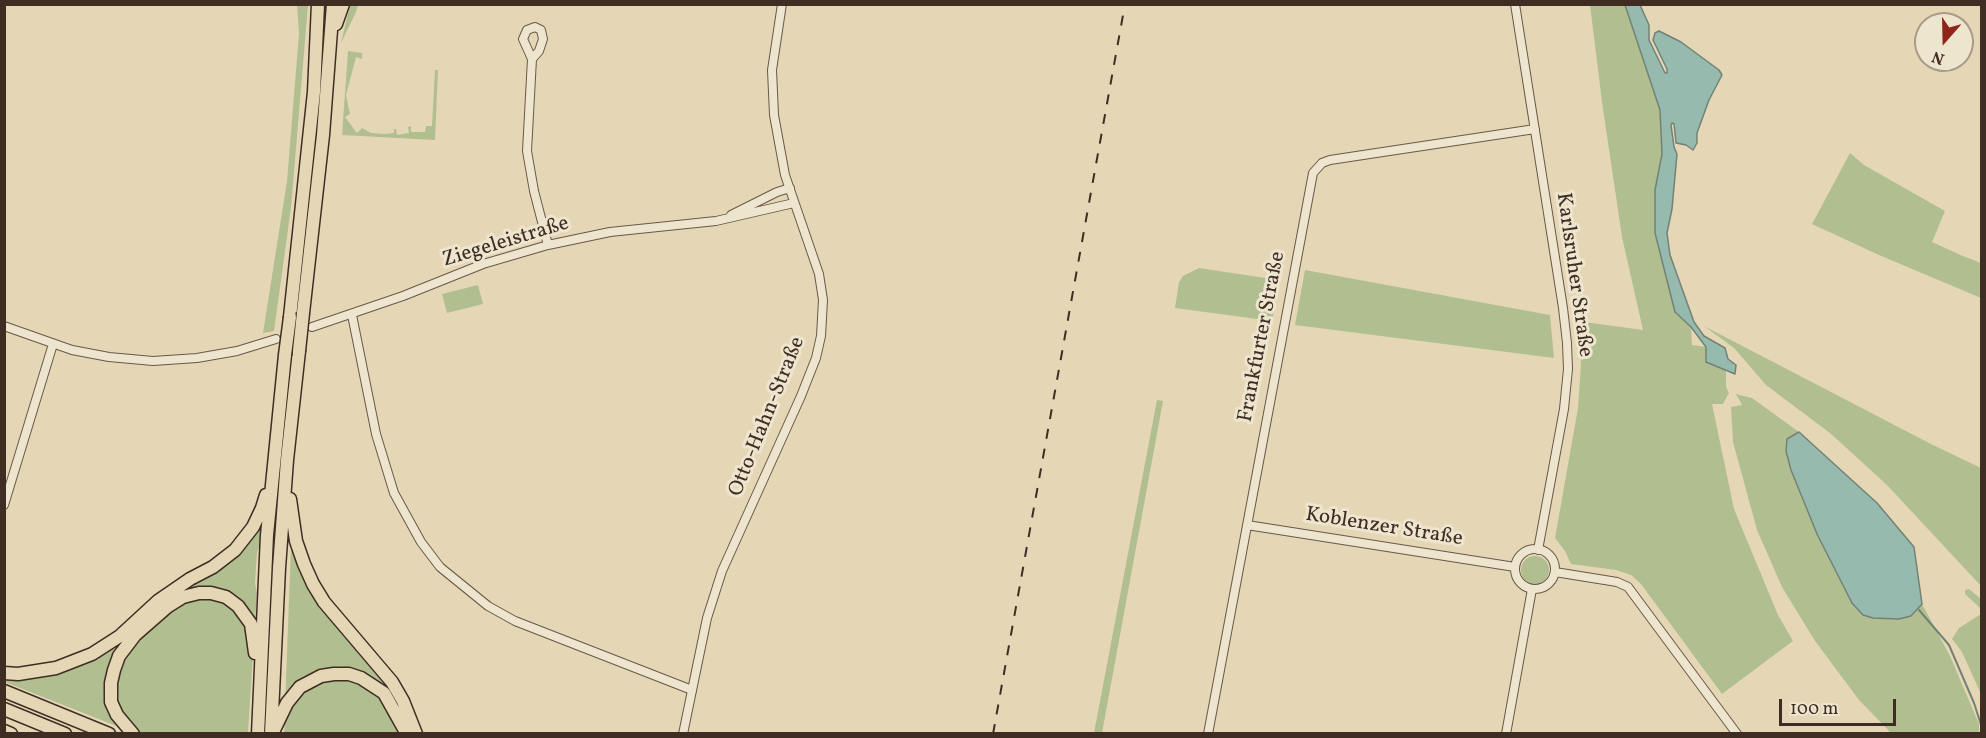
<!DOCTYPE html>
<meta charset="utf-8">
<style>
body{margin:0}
#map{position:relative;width:1986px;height:738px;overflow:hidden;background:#e5d7b5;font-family:Vollkorn,serif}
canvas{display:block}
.frame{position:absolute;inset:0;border:6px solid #3f2d23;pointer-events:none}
.north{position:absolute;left:1914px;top:12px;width:60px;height:60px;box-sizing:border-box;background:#eee5cf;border:2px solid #a89b8a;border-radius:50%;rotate:200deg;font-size:16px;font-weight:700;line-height:24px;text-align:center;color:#3f2d23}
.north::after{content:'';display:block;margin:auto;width:21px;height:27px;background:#8f2418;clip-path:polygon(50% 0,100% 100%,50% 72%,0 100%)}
.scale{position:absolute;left:1779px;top:699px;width:117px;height:27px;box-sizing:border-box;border:3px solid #3f2d23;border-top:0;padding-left:8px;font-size:18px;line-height:21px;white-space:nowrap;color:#3f2d23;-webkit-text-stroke:4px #eee5cf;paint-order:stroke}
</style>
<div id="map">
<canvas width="1986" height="738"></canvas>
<div class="frame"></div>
<div class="north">N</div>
<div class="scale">100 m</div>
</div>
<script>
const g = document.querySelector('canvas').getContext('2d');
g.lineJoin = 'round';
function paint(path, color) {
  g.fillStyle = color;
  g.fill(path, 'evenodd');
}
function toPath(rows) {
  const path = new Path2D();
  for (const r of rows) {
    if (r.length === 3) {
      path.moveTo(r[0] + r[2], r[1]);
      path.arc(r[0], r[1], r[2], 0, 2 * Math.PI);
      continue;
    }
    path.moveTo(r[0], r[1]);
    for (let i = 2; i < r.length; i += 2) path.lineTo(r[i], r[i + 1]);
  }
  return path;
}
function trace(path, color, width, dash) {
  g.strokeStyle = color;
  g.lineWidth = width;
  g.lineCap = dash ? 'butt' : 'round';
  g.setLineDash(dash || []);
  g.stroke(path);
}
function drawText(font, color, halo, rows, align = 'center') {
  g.font = font + ' Vollkorn,serif';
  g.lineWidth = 6;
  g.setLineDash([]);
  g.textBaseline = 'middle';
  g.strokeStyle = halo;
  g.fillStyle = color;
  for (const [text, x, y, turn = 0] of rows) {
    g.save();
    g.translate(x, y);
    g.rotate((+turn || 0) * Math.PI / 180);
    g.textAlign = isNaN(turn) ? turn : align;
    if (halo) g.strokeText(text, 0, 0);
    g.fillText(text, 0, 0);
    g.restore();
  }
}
const green = toPath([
 [297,5,308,5,291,208,274,331,263,333,287,181,299,34],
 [350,5,358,5,356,12,341,43],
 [1590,5,1625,5,1660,110,1662,154,1655,190,1675,311,1691,327,1692,345,1706,347,1706,362,1726,370,1726,387,1729,393,1723,404,1712,404,1734,509,1778,615,1793,641,1722,694,1641,584,1631,575,1616,570,1571,564,1565,551,1555,538,1578,408,1581,364,1577,321,1643,330,1622,237,1602,102],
 [348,51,362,53,362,59,356,57,346,95,350,114,345,117,357,133,362,128,371,133,385,134,394,133,394,129,396,129,397,135,409,133,408,127,411,126,411,132,425,132,426,126,432,126,435,70,438,70,435,140,342,135],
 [1850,153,1864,165,1945,211,1932,242,1963,256,1981,263,1981,298,1879,255,1812,224],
 [1199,268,1279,280,1272,321,1175,308,1179,282,1183,276],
 [1305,270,1550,315,1554,358,1295,325],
 [478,285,483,304,447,313,442,294],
 [1704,326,1931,444,1981,468,1981,586,1887,485,1830,433,1766,385,1734,348],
 [1736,394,1752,398,1799,432,1787,439,1791,470,1817,534,1852,603,1863,615,1873,618,1898,619,1912,616,1922,604,1950,656,1979,724,1979,733,1891,733,1859,700,1815,641,1782,587,1757,530,1733,442,1731,407,1742,405],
 [1157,400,1163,401,1102,733,1094,733],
 [262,516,260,545,257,552,255,583,257,593,248,733,134,733,5,682,4,678,59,671,180,591,225,565],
 [291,545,299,570,319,604,387,682,414,733,284,734],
 [1535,570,14],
 [1969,589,1981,599,1981,609,1965,594,1965,590],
 [1981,614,1981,694,1962,652,1952,639,1959,628]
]);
const water = toPath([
 [1625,5,1640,5,1649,25,1649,40,1665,73,1667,73,1667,69,1653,40,1655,33,1659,31,1681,42,1719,70,1722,75,1709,100,1697,133,1697,143,1693,150,1686,145,1676,143,1674,124,1672,123,1671,125,1674,147,1677,154,1672,209,1667,233,1670,255,1694,322,1704,336,1725,348,1728,359,1736,365,1735,374,1706,362,1706,347,1691,327,1675,312,1655,233,1655,190,1662,154,1660,110,1625,5],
 [1799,432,1877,503,1914,547,1922,604,1911,616,1899,619,1873,618,1863,615,1852,603,1817,534,1791,470,1786,451,1787,439,1799,432]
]);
const stream = toPath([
 [1919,610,1949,645,1974,703,1982,728]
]);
const minor = toPath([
 [1515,4,1563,308,1567,343,1568,369,1564,409,1538,550],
 [532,59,539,51,543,39,541,30,535,27,527,30,523,39,532,59,527,151,534,191,548,245],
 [731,215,777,192,790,188],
 [352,315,376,434,394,493,421,542,440,567,488,606,515,621,692,690],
 [4,326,72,350,109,357,153,361,197,358,237,351,276,339],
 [312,327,403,296,483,264,548,245,610,232,716,221,794,203],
 [4,505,53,344],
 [1247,525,1515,567],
 [1535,569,20],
 [1555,572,1617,582,1628,587,1737,734],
 [683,734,707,618,722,571,801,396,816,358,821,336,823,300,819,274,785,175,774,115,772,70,782,4],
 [1208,734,1313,173,1322,163,1330,160,1535,129],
 [1506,734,1532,589]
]);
const highway = toPath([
 [336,24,343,4],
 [303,313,323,135,333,4],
 [290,317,314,92,318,4],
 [290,499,296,541,304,564,313,584,324,602,392,682,403,701,416,734],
 [4,673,18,674,56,668,92,654,120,636,158,601,190,579,213,567,235,550,253,527,262,508,266,495],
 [4,691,109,734],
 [4,709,65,734],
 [274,730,287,703,300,687,321,676,334,674,349,674,361,678,384,693,407,734],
 [4,731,11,734],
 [133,734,117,715,111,702,111,683,114,670,119,656,135,635,167,607,183,597,199,593,211,593,226,597,238,606,251,624,255,653],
 [258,734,267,535,285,355],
 [271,734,279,568,287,460,299,351]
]);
const rail = toPath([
 [993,734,1125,4]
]);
const highwayBridge = toPath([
 [299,351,303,313],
 [285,355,290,317]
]);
const streetNames = [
 ["Ziegeleistraße",506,243,-17],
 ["Karlsruher Straße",1573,275,82],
 ["Frankfurter Straße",1263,337,-79],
 ["Otto-Hahn-Straße",768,417,-68],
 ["Koblenzer Straße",1384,528,9]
];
paint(green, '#b1bf90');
paint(water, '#96baad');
trace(water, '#738276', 1.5);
trace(stream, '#738276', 2);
trace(minor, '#685848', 10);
trace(highway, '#3f2d23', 15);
trace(minor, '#eee5cf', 8);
trace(highway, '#e5d7b5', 12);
trace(rail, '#3f2d23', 2, [10, 10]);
trace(highwayBridge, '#3f2d23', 15, []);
trace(highwayBridge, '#e5d7b5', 12);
drawText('21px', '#3f2d23', '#eee5cf', streetNames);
</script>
